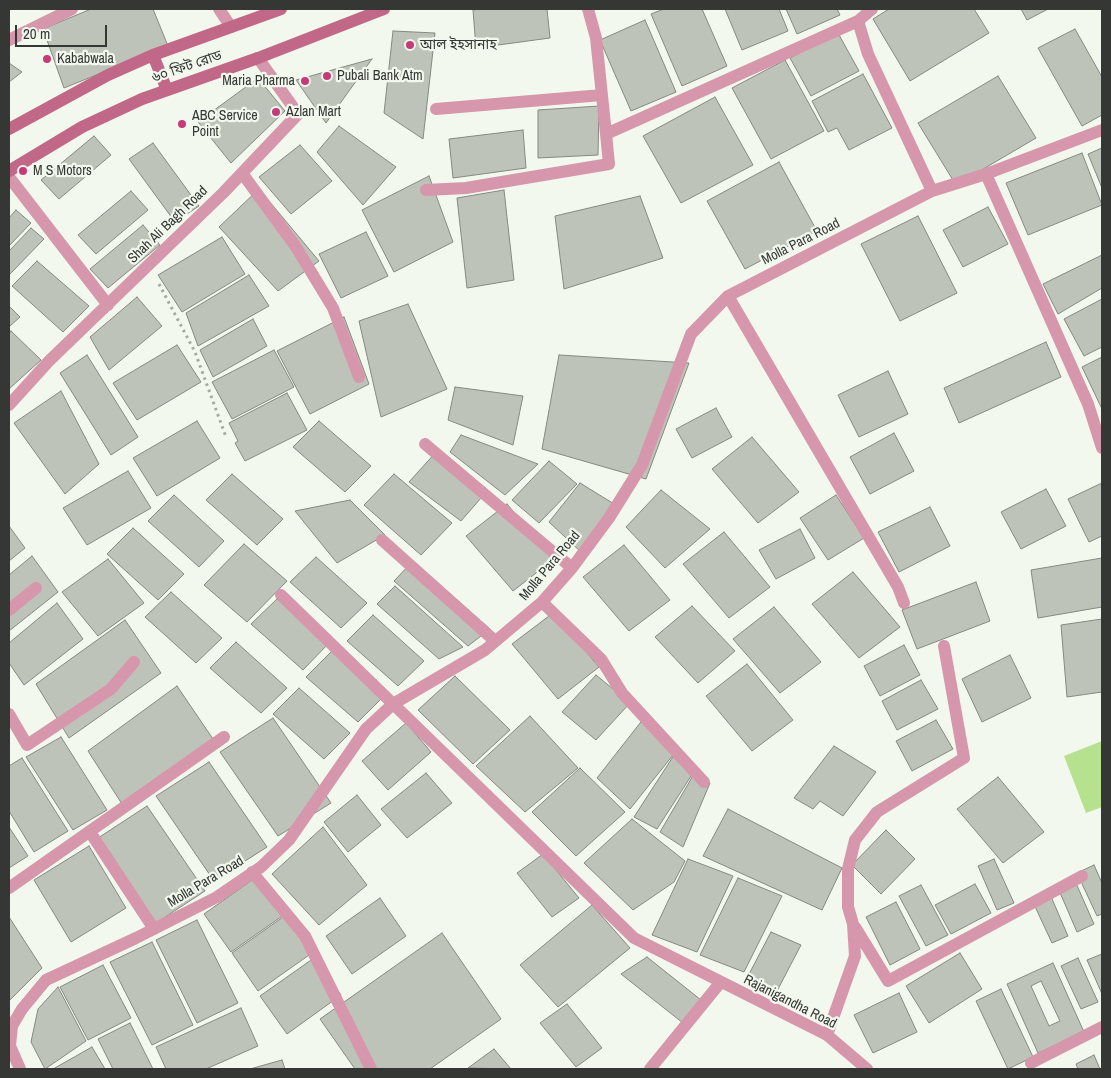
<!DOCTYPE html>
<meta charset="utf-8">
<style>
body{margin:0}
#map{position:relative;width:1111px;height:1078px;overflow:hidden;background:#f2f8ee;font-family:"Archivo Narrow",sans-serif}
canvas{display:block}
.frame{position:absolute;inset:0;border:10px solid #353734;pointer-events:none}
.scale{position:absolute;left:15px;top:25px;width:92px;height:22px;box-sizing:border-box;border:2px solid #353734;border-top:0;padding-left:6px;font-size:15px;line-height:18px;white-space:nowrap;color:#353734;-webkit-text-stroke:4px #f2f8ee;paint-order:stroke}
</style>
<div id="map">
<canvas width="1111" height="1078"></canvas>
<div class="frame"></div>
<div class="scale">20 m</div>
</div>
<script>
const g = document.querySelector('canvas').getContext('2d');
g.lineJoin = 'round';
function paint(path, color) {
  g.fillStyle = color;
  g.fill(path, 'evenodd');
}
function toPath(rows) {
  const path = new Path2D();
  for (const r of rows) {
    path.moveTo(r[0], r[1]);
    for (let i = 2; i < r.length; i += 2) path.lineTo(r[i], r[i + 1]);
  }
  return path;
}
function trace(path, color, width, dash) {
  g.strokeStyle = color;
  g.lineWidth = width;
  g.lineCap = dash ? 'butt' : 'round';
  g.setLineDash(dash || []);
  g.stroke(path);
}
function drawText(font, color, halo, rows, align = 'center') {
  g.font = font + ' "Archivo Narrow","Noto Sans Bengali",sans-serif';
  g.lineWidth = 4.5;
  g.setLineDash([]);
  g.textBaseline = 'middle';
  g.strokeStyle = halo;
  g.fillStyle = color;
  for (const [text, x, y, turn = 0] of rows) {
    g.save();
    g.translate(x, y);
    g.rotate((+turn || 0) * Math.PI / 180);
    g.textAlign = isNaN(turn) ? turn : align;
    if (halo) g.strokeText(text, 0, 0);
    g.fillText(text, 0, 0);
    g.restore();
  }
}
const water = toPath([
 [1102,741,1102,807,1086,813,1064,756]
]);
const building = toPath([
 [91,9,153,9,168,46,64,88,43,29,91,9],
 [480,9,547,9,550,38,476,48,473,10,480,9],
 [664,9,702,9,727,66,682,86,651,14,664,9],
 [725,9,779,9,788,31,742,50,725,9],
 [786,9,837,9,840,15,797,34,786,9],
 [889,9,974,9,989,33,910,81,873,19,889,9],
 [1021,9,1048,9,1027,20,1021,9],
 [645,20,676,92,631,111,600,40,645,20],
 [1075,29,1102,77,1102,115,1082,126,1038,48,1075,29],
 [393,31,435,33,423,139,384,113,393,31],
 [838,33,859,71,811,96,790,58,838,33],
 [372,59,326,123,296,80,372,59],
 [785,60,824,131,771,159,732,88,785,60],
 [9,63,22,72,9,82,9,63],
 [863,74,892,128,849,150,837,128,828,132,812,101,863,74],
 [998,76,1036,138,956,185,918,123,998,76],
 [258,78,285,111,231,163,198,122,258,78],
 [715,97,753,165,681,203,643,136,715,97],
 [599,106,598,155,538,158,538,110,599,106],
 [339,126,396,167,363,205,317,152,339,126],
 [523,130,526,168,453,178,449,139,523,130],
 [94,136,111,155,59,199,41,180,94,136],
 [153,143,199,206,175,222,129,159,153,143],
 [300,145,332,181,291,214,259,177,300,145],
 [1102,148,1102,188,1088,154,1102,148],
 [1082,153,1102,205,1028,235,1006,183,1082,153],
 [779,162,817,231,745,269,707,201,779,162],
 [429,176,453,242,394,272,362,210,429,176],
 [259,189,319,261,278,291,219,227,259,189],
 [504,190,514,280,467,288,457,198,504,190],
 [131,191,148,210,96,254,78,235,131,191],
 [640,196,663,258,564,289,555,216,640,196],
 [988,207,1008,244,963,267,943,230,988,207],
 [16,210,31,223,9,246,9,218,16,210],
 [918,216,957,293,900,321,861,244,918,216],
 [143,225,160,245,108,288,90,269,143,225],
 [31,228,44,239,9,275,9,251,31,228],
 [366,232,388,276,341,298,319,254,366,232],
 [222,237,245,274,182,312,158,275,222,237],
 [1102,255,1102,288,1058,314,1043,284,1102,255],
 [37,261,89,306,63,332,12,286,37,261],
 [249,275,269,306,198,346,186,313,249,275],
 [137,297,162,326,109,370,90,337,137,297],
 [1102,299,1102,347,1084,356,1064,319,1102,299],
 [408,304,447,389,381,417,359,321,408,304],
 [9,306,20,317,9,327,9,306],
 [344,317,369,384,310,414,277,351,344,317],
 [253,319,267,346,213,377,200,350,253,319],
 [11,331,41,360,9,389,9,334,11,331],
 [1046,342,1061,377,959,423,944,388,1046,342],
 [177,345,201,382,137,420,113,383,177,345],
 [274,350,294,387,232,419,212,382,274,350],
 [87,355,138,437,111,455,60,373,87,355],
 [559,355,689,363,646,479,542,449,559,355],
 [1102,357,1102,409,1082,367,1102,357],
 [888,371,908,414,859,437,838,395,888,371],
 [455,387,523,396,513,445,448,420,455,387],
 [61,391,99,464,65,494,14,423,61,391],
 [287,393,307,430,245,461,235,443,238,441,229,423,287,393],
 [716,408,732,437,692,458,676,429,716,408],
 [197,421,220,458,157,496,133,458,197,421],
 [319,421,371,466,345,492,293,447,319,421],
 [894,433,914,471,870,494,850,457,894,433],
 [461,435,538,464,505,495,450,452,461,435],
 [752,437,799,492,758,523,712,469,752,437],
 [437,451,488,490,461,521,409,482,437,451],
 [549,461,577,484,539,523,512,500,549,461],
 [128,471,151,508,87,545,63,508,128,471],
 [232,474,283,519,257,545,206,500,232,474],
 [394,474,452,523,421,555,364,505,394,474],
 [580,483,619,507,581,552,549,522,580,483],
 [1102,483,1102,536,1089,542,1068,499,1102,483],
 [1046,489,1066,526,1021,549,1001,512,1046,489],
 [661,490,710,529,665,568,626,527,661,490],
 [174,495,224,541,199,567,148,521,174,495],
 [836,495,864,538,828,560,800,518,836,495],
 [350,500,385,535,337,563,295,511,350,500],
 [507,504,554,559,513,591,466,536,507,504],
 [930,507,950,546,899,572,878,532,930,507],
 [9,526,25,548,9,561,9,526],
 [133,528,184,574,158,600,107,554,133,528],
 [800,529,815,558,776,579,759,550,800,529],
 [724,532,770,587,729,618,683,564,724,532],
 [244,544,287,581,247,622,204,585,244,544],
 [624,545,670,600,629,631,583,577,624,545],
 [32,556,58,592,9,631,9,575,32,556],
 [316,557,367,603,341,628,290,582,316,557],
 [1102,558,1102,607,1038,618,1031,570,1102,558],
 [108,559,144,603,98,636,62,592,108,559],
 [413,561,490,629,468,646,394,581,413,561],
 [853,572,900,627,859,658,812,604,853,572],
 [976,582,990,621,917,649,902,610,976,582],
 [395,586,463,647,439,659,377,604,395,586],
 [171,592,222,638,196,663,145,617,171,592],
 [277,599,328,644,303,670,251,624,277,599],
 [57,603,83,639,24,685,9,663,9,643,57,603],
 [692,606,735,651,698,683,655,637,692,606],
 [774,607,821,662,780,693,733,639,774,607],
 [553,613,599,667,558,699,512,644,553,613],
 [373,615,424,661,398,686,347,641,373,615],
 [1102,619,1102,692,1067,697,1061,625,1102,619],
 [125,620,161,673,69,738,36,684,125,620],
 [236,642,287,688,261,713,210,668,236,642],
 [904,645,920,675,880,696,864,666,904,645],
 [332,651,383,697,358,722,306,677,332,651],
 [1010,655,1031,698,982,722,962,679,1010,655],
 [747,664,793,720,752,751,706,696,747,664],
 [596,675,630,703,596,740,562,712,596,675],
 [455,676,510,730,473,764,418,710,455,676],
 [921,680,938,709,897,730,882,701,921,680],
 [177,686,213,739,122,804,88,751,177,686],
 [299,688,350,733,324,759,273,714,299,688],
 [530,716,578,768,525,812,476,766,530,716],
 [273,718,331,803,278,836,220,752,273,718],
 [644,718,677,750,630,809,597,778,644,718],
 [936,720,953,749,912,771,896,741,936,720],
 [406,723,431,752,388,790,362,761,406,723],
 [61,737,107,810,73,830,26,757,61,737],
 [834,746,876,772,843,816,820,801,813,809,794,798,834,746],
 [676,752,695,770,657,829,634,817,676,752],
 [22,758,68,831,34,852,9,811,9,766,22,758],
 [209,762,267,847,214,881,156,796,209,762],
 [580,768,625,812,576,856,532,812,580,768],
 [426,773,452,803,407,838,381,809,426,773],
 [694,774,710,783,683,847,660,832,694,774],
 [998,777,1044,832,1003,863,957,809,998,777],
 [357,795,381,825,348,852,324,822,357,795],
 [147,806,205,891,153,925,95,840,147,806],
 [728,809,842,868,822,910,703,856,728,809],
 [632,819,685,861,674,882,633,910,584,863,632,819],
 [9,827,28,856,9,868,9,827],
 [323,827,367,885,319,925,272,874,323,827],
 [886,830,915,859,881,894,852,865,886,830],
 [89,846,126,908,71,942,34,880,89,846],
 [543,854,579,898,552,917,517,873,543,854],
 [688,859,733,876,697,952,652,935,688,859],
 [994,859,1014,903,997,910,978,866,994,859],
 [1094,865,1102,883,1102,914,1097,916,1077,873,1094,865],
 [258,876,285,914,231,952,204,914,258,876],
 [738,878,782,896,744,972,700,955,738,878],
 [1075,881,1094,924,1077,932,1058,888,1075,881],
 [975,884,991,913,951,934,935,905,975,884],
 [921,885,948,935,926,946,899,896,921,885],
 [1049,892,1068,936,1052,943,1032,900,1049,892],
 [380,898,406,936,352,974,326,936,380,898],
 [896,902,920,949,890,965,866,917,896,902],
 [592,905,630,948,558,1007,520,965,592,905],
 [286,915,312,953,258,991,232,953,286,915],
 [9,917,42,968,10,1000,9,998,9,917],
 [197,920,238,1003,197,1023,156,940,197,920],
 [771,932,801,945,777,991,747,978,771,932],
 [442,933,501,1019,430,1069,355,1069,320,1019,442,933],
 [152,942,193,1025,152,1045,110,962,152,942],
 [960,953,982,989,929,1023,906,986,960,953],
 [1102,954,1102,994,1087,960,1102,954],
 [647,957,701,1000,683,1023,621,974,647,957],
 [314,958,341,995,287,1034,260,996,314,958],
 [1078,958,1098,1002,1081,1009,1061,966,1078,958],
 [1053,963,1084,1032,1038,1053,1007,984,1053,963],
 [1041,981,1060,1021,1049,1026,1031,986,1041,981],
 [103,965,131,1018,88,1040,60,987,103,965],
 [58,987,86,1041,45,1069,31,1042,38,1009,58,987],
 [1001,989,1033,1057,1008,1069,976,1001,1001,989],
 [899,993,917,1032,873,1053,854,1015,899,993],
 [567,1004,602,1048,576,1067,540,1023,567,1004],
 [241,1008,258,1046,206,1069,166,1069,156,1047,241,1008],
 [130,1023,153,1069,113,1069,98,1039,130,1023],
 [92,1047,105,1069,53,1069,92,1047],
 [494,1049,511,1069,468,1068,494,1049],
 [1094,1055,1100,1069,1078,1069,1076,1064,1094,1055],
 [282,1060,285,1069,250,1069,282,1060]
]);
const path = toPath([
 [159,284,195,352,226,437]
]);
const street = toPath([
 [219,9,231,27],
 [588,9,596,38,606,134,858,21],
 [872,9,858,21,868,54,932,191],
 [9,40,72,9],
 [436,109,602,95],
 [242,173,296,247,333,308,359,377],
 [986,174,1088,404,1102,448],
 [9,177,108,305],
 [426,190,466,188,609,164,606,134],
 [728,296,898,587,904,603],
 [9,405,49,361,224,192,298,114,258,58],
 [425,444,572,568],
 [382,540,495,641],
 [281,595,634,938,827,1035,867,1069],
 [542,602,601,659,622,693,704,782],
 [9,610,36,588],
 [9,714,27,745,111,689,134,662],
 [90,832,154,929],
 [252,872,305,936,371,1069],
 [9,888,224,737],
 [855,927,888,981,1082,876],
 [827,1035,855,956,853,924,848,907,848,869,855,840,877,812,964,758,944,646],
 [1031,1063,1102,1027],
 [20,1069,10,1046,12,1026,22,1009,46,980,136,938,217,897,261,867,289,840,366,729,393,704,485,650,542,602,572,568,609,518,642,465,691,334,728,296,932,191,986,174,1102,130],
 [650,1069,720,983]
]);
const secondary = toPath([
 [153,55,167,90],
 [9,129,108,75,153,55,281,9],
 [9,171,82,127,142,99,258,58,384,9]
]);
const markers = [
 [410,45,5,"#c43b77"],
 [47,59,5,"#c43b77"],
 [327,76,5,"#c43b77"],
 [305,81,5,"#c43b77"],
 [276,112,5,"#c43b77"],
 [182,124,5,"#c43b77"],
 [23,171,5,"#c43b77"]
];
const poiNames = [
 ["আল ইহসানাহ",420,45],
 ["Kababwala",57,59],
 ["Pubali Bank Atm",337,76],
 ["Maria Pharma",295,81,"right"],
 ["Azlan Mart",286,112],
 ["ABC Service",192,116],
 ["Point",192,132],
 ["M S Motors",33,171]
];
const streetNames = [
 ["৬০ ফিট রোড",187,67,-19],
 ["Shah Ali Bagh Road",168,225,-44],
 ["Molla Para Road",801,242,-27],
 ["Molla Para Road",550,566,-50],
 ["Molla Para Road",206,882,-31],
 ["Rajanigandha Road",790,1002,27]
];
paint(water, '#b6e18e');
paint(building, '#bec3ba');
trace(building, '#848981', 1);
trace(path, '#a5a9a2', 3, [2.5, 4]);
trace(street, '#d697ac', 12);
trace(secondary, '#c16788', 12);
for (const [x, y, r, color] of markers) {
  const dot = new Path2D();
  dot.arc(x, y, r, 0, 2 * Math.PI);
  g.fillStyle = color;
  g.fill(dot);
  trace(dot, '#f2f8ee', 2);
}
drawText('14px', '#353734', '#f2f8ee', poiNames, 'left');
drawText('14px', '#353734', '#f2f8ee', streetNames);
</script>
